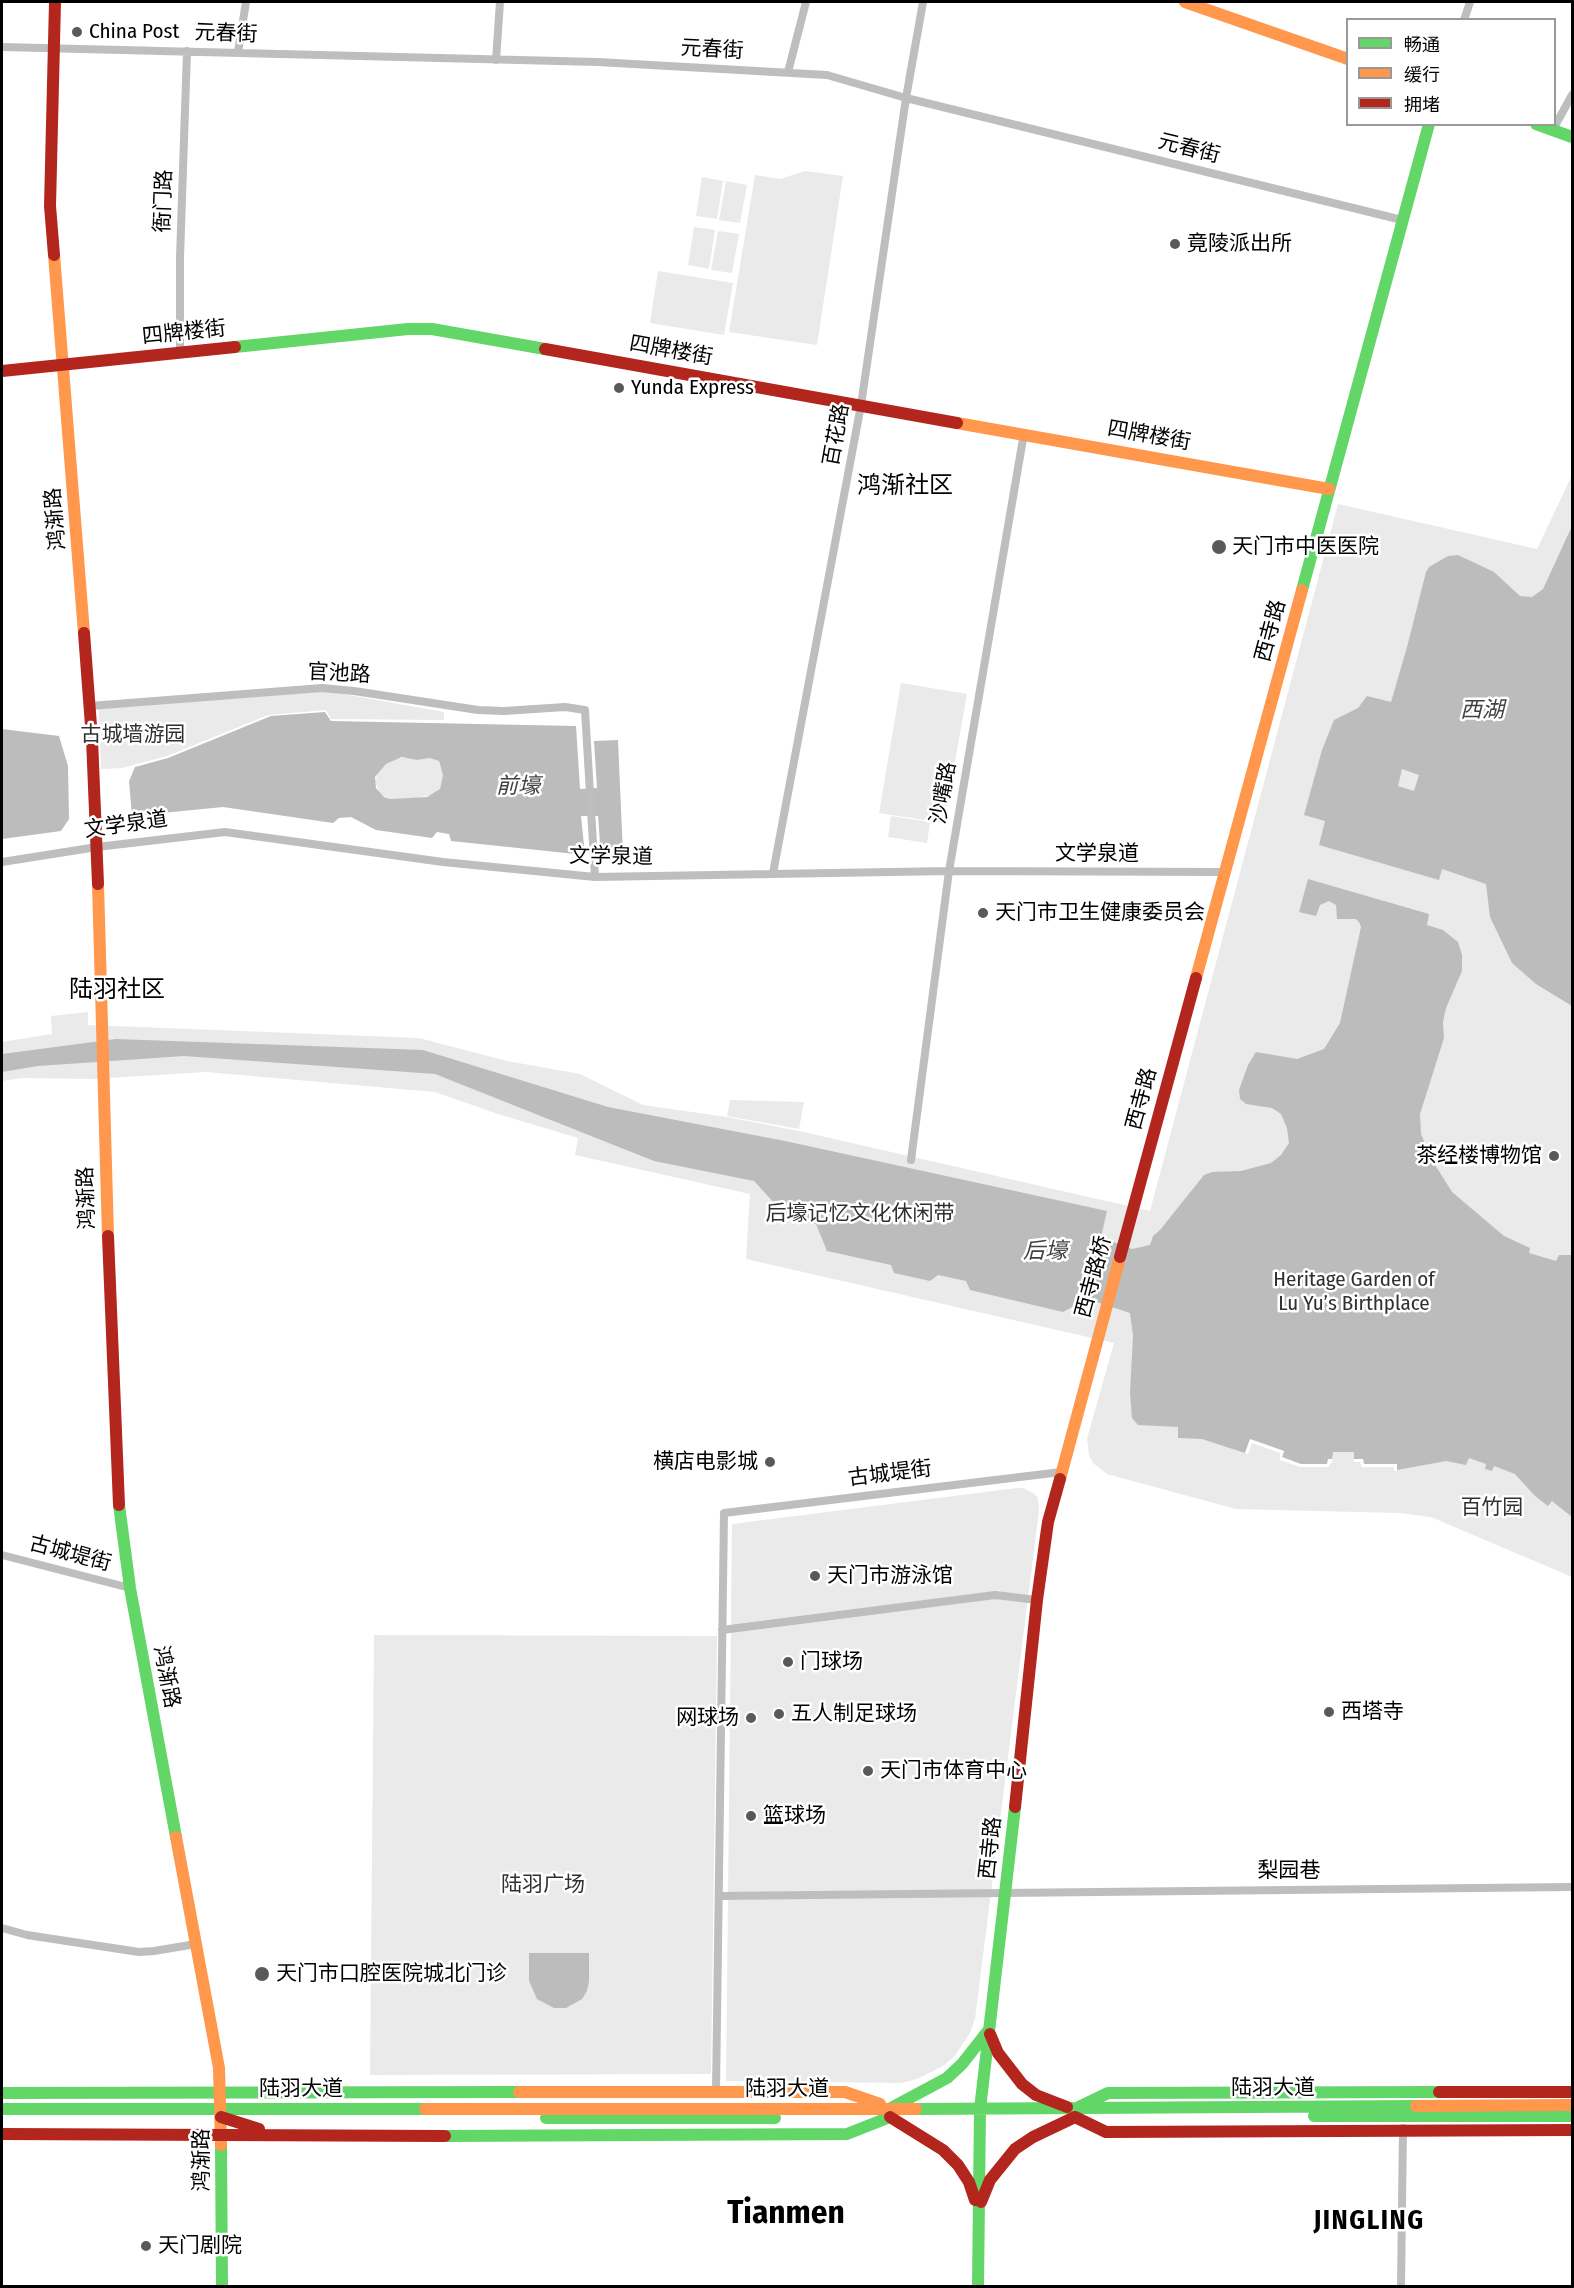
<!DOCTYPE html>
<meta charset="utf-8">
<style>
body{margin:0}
#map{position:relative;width:1574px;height:2288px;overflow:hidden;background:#fff;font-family:"Fira Sans Condensed","Noto Sans SC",sans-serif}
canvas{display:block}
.frame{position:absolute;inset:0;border:3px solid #000;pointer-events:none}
.legend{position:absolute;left:1346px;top:18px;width:210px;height:108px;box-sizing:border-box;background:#fff;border:2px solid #999;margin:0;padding:8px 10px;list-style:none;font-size:18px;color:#000}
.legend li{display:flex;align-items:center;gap:12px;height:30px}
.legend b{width:30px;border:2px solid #999}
</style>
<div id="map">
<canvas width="1574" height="2288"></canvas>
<div class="frame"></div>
<ul class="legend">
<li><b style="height:8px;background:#63d668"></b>畅通</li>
<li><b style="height:8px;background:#ff974d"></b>缓行</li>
<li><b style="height:8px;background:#b3261e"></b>拥堵</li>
</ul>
</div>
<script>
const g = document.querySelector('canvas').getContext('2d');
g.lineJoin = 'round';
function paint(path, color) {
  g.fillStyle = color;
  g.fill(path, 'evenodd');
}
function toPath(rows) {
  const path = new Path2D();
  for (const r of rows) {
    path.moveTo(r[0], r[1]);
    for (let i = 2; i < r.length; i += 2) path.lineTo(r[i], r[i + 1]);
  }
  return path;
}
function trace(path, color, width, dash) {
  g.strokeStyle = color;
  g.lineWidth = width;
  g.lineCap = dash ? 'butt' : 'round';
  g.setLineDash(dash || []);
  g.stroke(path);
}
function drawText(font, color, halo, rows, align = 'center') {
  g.font = font + ' "Fira Sans Condensed","Noto Sans SC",sans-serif';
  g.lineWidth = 5;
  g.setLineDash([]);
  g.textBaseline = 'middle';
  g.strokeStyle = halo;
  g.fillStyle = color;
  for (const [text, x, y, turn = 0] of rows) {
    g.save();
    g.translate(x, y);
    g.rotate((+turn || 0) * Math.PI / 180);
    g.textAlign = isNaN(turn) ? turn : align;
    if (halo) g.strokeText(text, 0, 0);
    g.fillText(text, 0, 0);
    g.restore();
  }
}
const green = toPath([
 [805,171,843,176,817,345,729,332,755,175,780,179],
 [702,177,723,181,717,219,696,216],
 [726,181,747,185,740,223,719,220],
 [694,227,715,230,709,269,688,265],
 [718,231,739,234,732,273,711,270],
 [658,271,733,283,724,335,650,323],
 [1572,475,1572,1577,1431,1517,1399,1513,1236,1509,1107,1474,1093,1463,1089,1455,1087,1439,1114,1343,746,1259,750,1194,575,1155,578,1138,498,1114,435,1092,206,1072,93,1079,22,1078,2,1081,2,1042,52,1034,51,1016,88,1012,88,1025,419,1038,507,1061,580,1074,643,1105,727,1117,799,1131,1150,1211,1338,504,1537,549],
 [901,683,967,694,944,823,879,813],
 [327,691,444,712,444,720,331,719,326,710,268,715,167,756,122,768,101,769,99,709],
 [405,757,417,760,432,758,439,761,443,775,440,789,431,795,415,798,390,799,380,794,375,781,379,771,388,762],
 [891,816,930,822,927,843,888,837],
 [730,1100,804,1102,799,1129,727,1116],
 [1017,1488,1023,1488,1034,1494,1038,1498,1039,1511,975,2019,970,2033,954,2057,943,2066,917,2079,901,2083,726,2081,732,1524],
 [374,1635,717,1636,711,2074,370,2075]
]);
const water = toPath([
 [1572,526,1572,1006,1536,984,1512,963,1490,917,1486,884,1442,869,1439,880,1319,845,1325,821,1304,815,1322,750,1334,720,1358,708,1367,696,1391,702,1407,647,1426,572,1429,567,1448,556,1458,555,1494,572,1520,596,1532,597,1543,589],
 [1402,769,1419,775,1414,791,1398,786],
 [325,712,331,721,576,726,580,789,597,788,594,741,618,740,623,854,601,856,598,816,581,816,585,855,451,841,449,834,437,832,432,838,376,830,351,817,339,818,333,823,223,807,132,816,129,781,135,767,168,758,271,716],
 [402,757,417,760,430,758,439,761,443,775,440,789,427,797,390,799,384,797,376,788,375,777,386,764],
 [2,729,59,736,68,766,69,819,61,831,2,839],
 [1308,879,1429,914,1427,925,1443,930,1458,942,1462,955,1462,971,1446,1008,1443,1022,1444,1038,1420,1114,1421,1134,1432,1160,1452,1192,1504,1236,1530,1248,1529,1253,1556,1261,1559,1255,1572,1255,1572,1517,1552,1501,1548,1506,1535,1496,1515,1474,1494,1466,1492,1471,1485,1469,1486,1464,1469,1458,1466,1465,1446,1461,1397,1470,1397,1464,1363,1464,1363,1459,1354,1459,1354,1452,1333,1452,1332,1459,1328,1459,1328,1464,1301,1464,1282,1457,1284,1451,1250,1440,1245,1453,1202,1439,1178,1438,1178,1427,1138,1425,1132,1418,1130,1393,1133,1336,1130,1313,1087,1299,1063,1312,970,1290,966,1281,938,1275,930,1281,894,1273,891,1265,827,1251,816,1224,788,1218,754,1181,654,1161,435,1074,184,1056,38,1066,2,1072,2,1054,116,1039,423,1050,608,1107,785,1141,1107,1211,1101,1237,1132,1249,1150,1245,1153,1236,1160,1230,1204,1175,1212,1172,1241,1171,1271,1163,1281,1155,1289,1143,1287,1128,1281,1114,1272,1108,1246,1104,1240,1099,1239,1090,1248,1065,1256,1052,1297,1059,1324,1049,1340,1023,1361,927,1359,922,1356,919,1337,919,1336,905,1329,901,1320,905,1316,916,1299,912],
 [529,1953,589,1953,589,1981,587,1991,582,1999,566,2008,554,2008,537,1999,529,1981]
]);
const pier = toPath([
 [1250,1439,1284,1451,1282,1457,1300,1464,1327,1464,1328,1459,1332,1459,1332,1462,1328,1467,1300,1467,1280,1460,1280,1453,1252,1443,1248,1454,1245,1453],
 [1354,1459,1363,1459,1364,1464,1397,1464,1397,1471,1394,1471,1394,1467,1362,1467,1360,1462,1354,1462]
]);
const street = toPath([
 [1464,20,1470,2],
 [2,47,598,62,827,75,906,98,1402,220],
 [238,52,246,2],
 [496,60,500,2],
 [788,72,806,2],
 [1556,124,1572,95],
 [180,353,180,257,187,51],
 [90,706,322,688,354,691,478,710,504,711,565,707,585,710,595,877],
 [2,862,97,847,225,832,443,862,595,877,949,871,1225,872],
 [773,873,861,405,906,98,923,2],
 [911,1160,949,871,1024,433],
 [2,1555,130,1588],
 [722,1630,995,1595,1037,1600],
 [719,1896,1572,1887],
 [2,1928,27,1935,139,1952,154,1951,196,1944],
 [716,2091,724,1513,1061,1472],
 [1401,2286,1403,2128]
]);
const fast = toPath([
 [1536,124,1572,137],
 [235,347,408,329,432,329,545,349],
 [1302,590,1429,124],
 [119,1505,130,1588,176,1837],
 [2,2093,519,2092],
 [1079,2107,1108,2093,1439,2092],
 [891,2108,947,2078,962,2064,988,2031],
 [2,2109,425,2109],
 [916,2109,1416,2106],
 [1314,2116,1572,2116],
 [546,2118,775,2118],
 [445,2136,847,2134,890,2117],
 [221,2145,222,2286],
 [978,2286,980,2109,1015,1807]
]);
const slow = toPath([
 [1185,2,1348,59],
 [54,255,84,633],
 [957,423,1329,489],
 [98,884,108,1236],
 [1196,978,1302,590],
 [1060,1479,1120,1257],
 [176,1837,219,2068,221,2145],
 [519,2092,845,2092,880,2104],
 [1416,2106,1572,2105],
 [425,2109,916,2109]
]);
const jam = toPath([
 [54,255,50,206,55,2],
 [545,349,957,423],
 [2,371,235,347],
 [84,633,92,739,98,884],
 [108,1236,119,1505],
 [1120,1257,1196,978],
 [1015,1807,1037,1600,1048,1522,1060,1479],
 [990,2034,998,2053,1022,2084,1036,2095,1067,2107],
 [1439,2092,1572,2092],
 [221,2117,259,2129],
 [890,2117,943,2150,958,2165,969,2182,975,2200],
 [1075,2117,1106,2132,1572,2130],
 [2,2134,445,2136],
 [981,2202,990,2180,1015,2149,1033,2137,1075,2117]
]);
const markers = [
 [77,32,6,"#595959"],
 [1175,244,6,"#595959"],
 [619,388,6,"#595959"],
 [1219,547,8,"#595959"],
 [983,913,6,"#595959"],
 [1554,1156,6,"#595959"],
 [770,1462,6,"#595959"],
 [815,1576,6,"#595959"],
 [788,1662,6,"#595959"],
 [1329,1712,6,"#595959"],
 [779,1714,6,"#595959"],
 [751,1718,6,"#595959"],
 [868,1771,6,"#595959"],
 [751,1816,6,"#595959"],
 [262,1974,8,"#595959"],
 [146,2246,6,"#595959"]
];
const poiNames = [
 ["China Post",89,32],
 ["竟陵派出所",1187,244],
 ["Yunda Express",631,388],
 ["天门市中医医院",1232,547],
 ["天门市卫生健康委员会",995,913],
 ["茶经楼博物馆",1542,1156,"right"],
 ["横店电影城",758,1462,"right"],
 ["天门市游泳馆",827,1576],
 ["门球场",800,1662],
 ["西塔寺",1341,1712],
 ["五人制足球场",791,1714],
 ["网球场",739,1718,"right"],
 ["天门市体育中心",880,1771],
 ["篮球场",763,1816],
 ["天门市口腔医院城北门诊",276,1974],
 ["天门剧院",158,2246]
];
const streetNames = [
 ["元春街",226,34,2],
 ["元春街",712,50,3],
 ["元春街",1189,149,14],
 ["衙门路",164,201,-88],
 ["四牌楼街",184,333,-6],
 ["四牌楼街",671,351,10],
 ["百花路",837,435,-80],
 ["四牌楼街",1149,436,10],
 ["鸿渐路",56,519,-95],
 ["西寺路",1271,631,-75],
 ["官池路",339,674,3],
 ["沙嘴路",944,793,-80],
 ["文学泉道",126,825,-8],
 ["文学泉道",1097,854],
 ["文学泉道",611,857,1],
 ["西寺路",1142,1099,-75],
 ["鸿渐路",87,1198,-92],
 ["西寺路桥",1094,1277,-75],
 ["古城堤街",890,1474,-7],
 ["古城堤街",70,1554,15],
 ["鸿渐路",166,1677,79],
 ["西寺路",991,1848,-84],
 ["梨园巷",1289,1871],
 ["陆羽大道",1273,2088],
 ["陆羽大道",301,2089],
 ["陆羽大道",787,2089],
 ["鸿渐路",202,2160,-90]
];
const parkNames = [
 ["古城墙游园",133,735],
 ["后壕记忆文化休闲带",860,1214],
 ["Heritage Garden of",1354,1280],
 ["Lu Yu’s Birthplace",1354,1304],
 ["百竹园",1492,1508],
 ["陆羽广场",543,1885]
];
const waterNames = [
 ["西湖",1482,711],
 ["前壕",518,787],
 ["后壕",1045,1252]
];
const quarterNames = [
 ["鸿渐社区",905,486],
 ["陆羽社区",117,990]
];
const districtNames = [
 ["JINGLING",1369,2221]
];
const townNames = [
 ["Tianmen",786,2214]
];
paint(green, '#eaeaea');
paint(water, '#bcbcbc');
paint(pier, '#fff');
trace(street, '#bebebe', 8);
trace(fast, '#63d668', 12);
trace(slow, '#ff974d', 12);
trace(jam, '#b3261e', 12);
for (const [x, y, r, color] of markers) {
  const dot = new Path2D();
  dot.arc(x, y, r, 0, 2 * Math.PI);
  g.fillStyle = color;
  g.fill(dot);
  trace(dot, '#fff', 2);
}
drawText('21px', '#000', '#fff', poiNames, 'left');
drawText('21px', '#000', '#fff', streetNames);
drawText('21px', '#303030', '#fff', parkNames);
drawText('italic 22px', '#414141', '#fff', waterNames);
drawText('24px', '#000', '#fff', quarterNames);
g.letterSpacing = '1.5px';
drawText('bold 27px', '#000', '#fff', districtNames);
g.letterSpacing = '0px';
drawText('bold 33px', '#000', '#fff', townNames);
</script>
